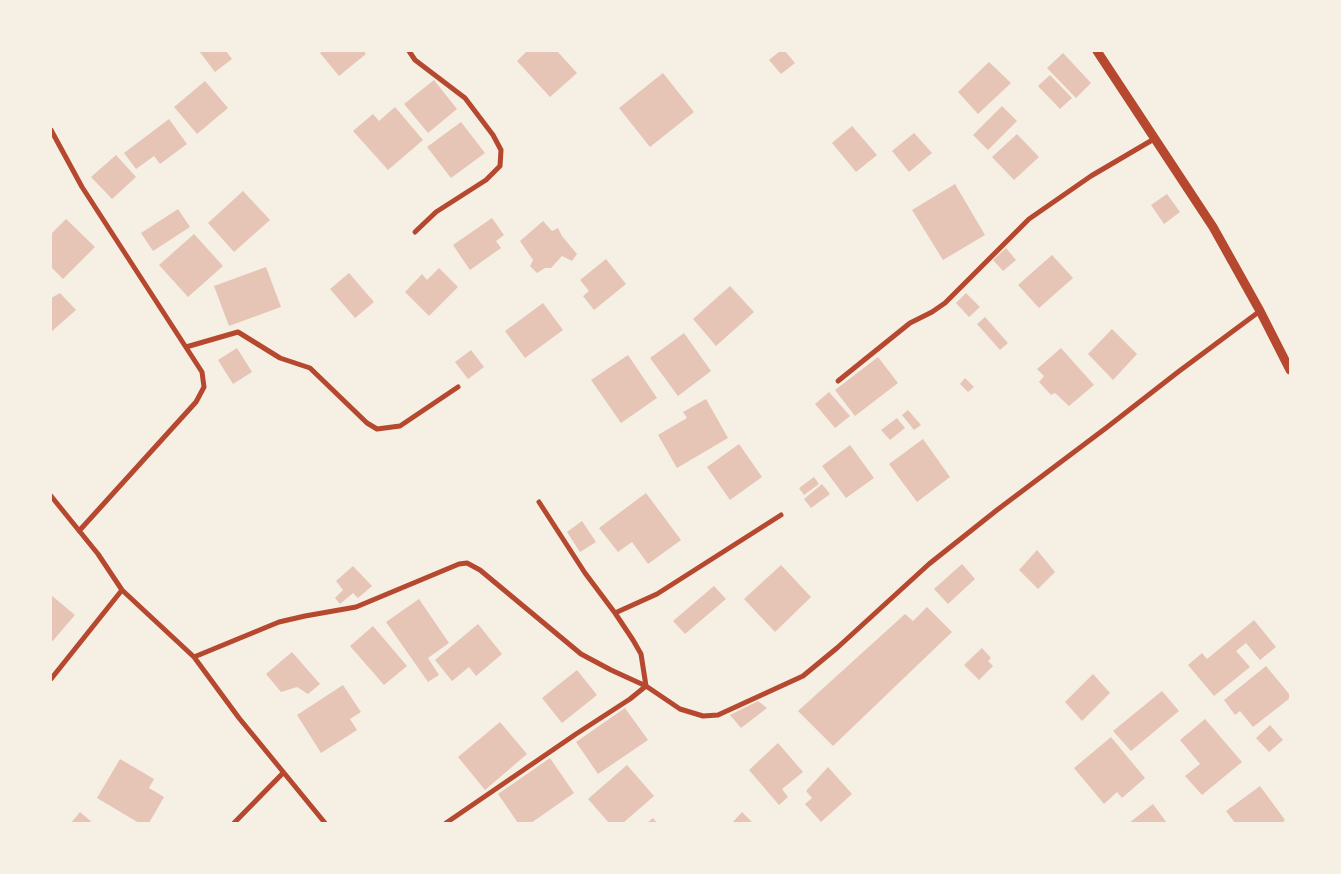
<!DOCTYPE html>
<style>
body{margin:0}
#map{position:relative;width:1341px;height:874px;overflow:hidden;background:#f6efe4;font-family:"DejaVu Sans",sans-serif}
canvas{display:block}
.frame{position:absolute;inset:0;border:52px solid #f6efe4;pointer-events:none}
</style>
<div id="map">
<canvas width="1341" height="874"></canvas>
<div class="frame"></div>
</div>
<script>
const g = document.querySelector('canvas').getContext('2d');
g.lineJoin = 'round';
function paint(path, color) {
  g.fillStyle = color;
  g.fill(path, 'evenodd');
}
function toPath(rows) {
  const path = new Path2D();
  for (const r of rows) {
    path.moveTo(r[0], r[1]);
    for (let i = 2; i < r.length; i += 2) path.lineTo(r[i], r[i + 1]);
  }
  return path;
}
function trace(path, color, width, dash) {
  g.strokeStyle = color;
  g.lineWidth = width;
  g.lineCap = dash ? 'butt' : 'round';
  g.setLineDash(dash || []);
  g.stroke(path);
}
const building = toPath([
 [199,51,226,51,232,59,215,72],
 [323,51,364,51,366,54,339,76,320,53],
 [527,51,557,51,577,73,550,97,517,61],
 [780,51,785,51,795,63,781,74,769,60],
 [1063,53,1091,83,1076,98,1047,68],
 [989,62,1011,83,978,114,958,92],
 [663,73,694,112,650,147,619,108],
 [1050,75,1072,98,1060,109,1038,86],
 [434,80,457,109,428,133,404,104],
 [205,81,228,108,197,134,174,107],
 [1002,106,1017,121,988,150,973,135],
 [395,107,423,140,388,170,353,131,373,114,379,121],
 [169,119,187,144,160,164,154,156,136,169,124,153],
 [461,122,485,153,451,178,427,147],
 [852,126,877,155,856,172,832,143],
 [914,133,932,153,909,172,892,151],
 [1017,134,1039,157,1014,180,992,157],
 [116,155,136,177,112,199,91,177],
 [955,184,985,235,943,260,912,210],
 [243,191,270,220,234,252,208,223],
 [1167,194,1180,212,1164,224,1151,205],
 [178,209,190,227,153,251,141,233],
 [492,218,504,235,496,241,501,248,470,270,453,245],
 [66,219,95,247,63,279,51,267,51,234],
 [543,221,552,231,558,228,562,236,577,254,572,261,562,256,551,268,545,268,537,273,530,266,533,260,520,241],
 [194,234,223,266,188,297,159,265],
 [1006,248,1016,260,1003,271,993,260],
 [1052,255,1073,278,1039,308,1018,285],
 [606,259,626,284,594,310,583,296,589,291,580,280],
 [266,267,281,307,229,326,214,286],
 [439,268,458,287,429,316,405,292,422,274,427,280],
 [349,273,374,302,355,318,330,289],
 [730,286,754,312,716,346,693,319],
 [60,293,76,310,51,332,51,298],
 [966,293,980,307,969,317,956,303],
 [543,303,563,330,525,358,505,331],
 [985,317,1008,343,1000,350,977,324],
 [1112,329,1137,354,1113,380,1088,354],
 [684,333,711,371,678,396,650,358],
 [237,348,252,372,233,384,218,360],
 [1061,348,1094,385,1069,406,1055,393,1051,395,1039,382,1044,376,1037,369],
 [471,350,484,367,468,379,455,362],
 [628,355,657,398,621,423,591,380],
 [878,357,898,383,855,416,835,390],
 [965,378,974,387,968,392,960,384],
 [829,392,850,416,835,428,815,404],
 [706,399,728,438,677,468,658,435,687,418,683,412],
 [908,410,921,425,914,430,902,415],
 [897,418,905,428,890,440,881,430],
 [923,439,950,477,917,502,889,464],
 [739,444,762,477,730,500,707,467],
 [850,445,874,478,846,498,822,466],
 [814,477,819,484,804,495,799,488],
 [822,484,830,494,811,508,804,499],
 [646,493,681,540,648,564,632,542,618,552,599,528],
 [582,521,596,542,580,552,567,532],
 [1037,550,1055,572,1038,589,1019,570],
 [962,564,975,579,948,604,934,589],
 [781,565,811,597,775,632,744,599],
 [353,566,372,586,358,598,353,593,340,604,335,598,343,590,336,581],
 [714,586,726,599,685,634,673,621],
 [51,595,75,615,51,643],
 [419,599,449,643,428,658,439,675,428,682,386,622],
 [927,607,952,632,833,746,798,711,905,614,913,621],
 [1254,620,1276,647,1260,660,1246,643,1236,651,1250,667,1214,696,1188,665,1202,653,1207,659],
 [478,624,502,654,476,676,469,667,452,681,435,660],
 [373,626,407,666,384,685,350,646],
 [982,648,991,658,988,661,993,666,979,680,964,665],
 [292,652,320,684,308,694,297,687,281,692,266,674],
 [1266,666,1290,695,1290,698,1253,727,1240,711,1235,715,1224,700],
 [577,670,597,695,562,723,542,698],
 [1093,674,1110,693,1082,721,1065,702],
 [343,685,361,712,350,719,357,730,321,753,297,715],
 [1162,691,1179,711,1131,751,1113,731],
 [758,701,767,708,741,728,730,715],
 [625,708,648,740,598,774,576,742],
 [1205,719,1242,762,1202,795,1185,776,1200,764,1180,740],
 [500,722,527,754,485,790,458,757],
 [1270,725,1283,740,1269,752,1256,738],
 [1111,737,1145,778,1122,798,1117,792,1104,804,1074,768],
 [778,743,803,772,782,789,788,797,779,805,749,770],
 [550,758,574,793,531,823,518,823,498,794],
 [120,759,154,779,149,788,164,797,149,823,139,823,97,798],
 [627,765,654,796,623,823,609,823,588,799],
 [828,767,852,794,821,822,805,804,812,798,806,791],
 [1260,786,1285,820,1282,823,1235,823,1226,811],
 [1153,804,1167,823,1129,823],
 [80,812,93,823,71,823],
 [742,812,753,823,732,823],
 [653,818,657,823,647,823]
]);
const minor = toPath([
 [409,51,415,60,465,98,493,135,501,150,500,166,486,180,436,212,415,232],
 [51,130,82,187,202,372,204,387,196,402,79,531],
 [186,347,238,332,280,358,310,368,367,423,377,429,400,426,458,387],
 [838,381,910,323,932,312,945,303,1029,219,1091,176,1154,139],
 [51,496,98,554,122,590,194,657,239,718,325,823],
 [539,502,585,573,615,613,633,640,641,654,646,686],
 [615,613,657,594,781,515],
 [194,657,279,622,305,616,356,607,459,564,467,563,480,570,581,654,611,670,646,686,680,709,703,716,718,715,803,676,837,648,929,564,997,510,1106,428,1178,372,1260,311],
 [51,679,122,590],
 [234,823,283,773],
 [446,823,576,734,630,699,646,686]
]);
const tertiary = toPath([
 [1097,51,1213,227,1260,311,1290,370]
]);
paint(building, '#e6c5b7');
trace(minor, '#b5482f', 5);
trace(tertiary, '#b5482f', 9);
</script>
